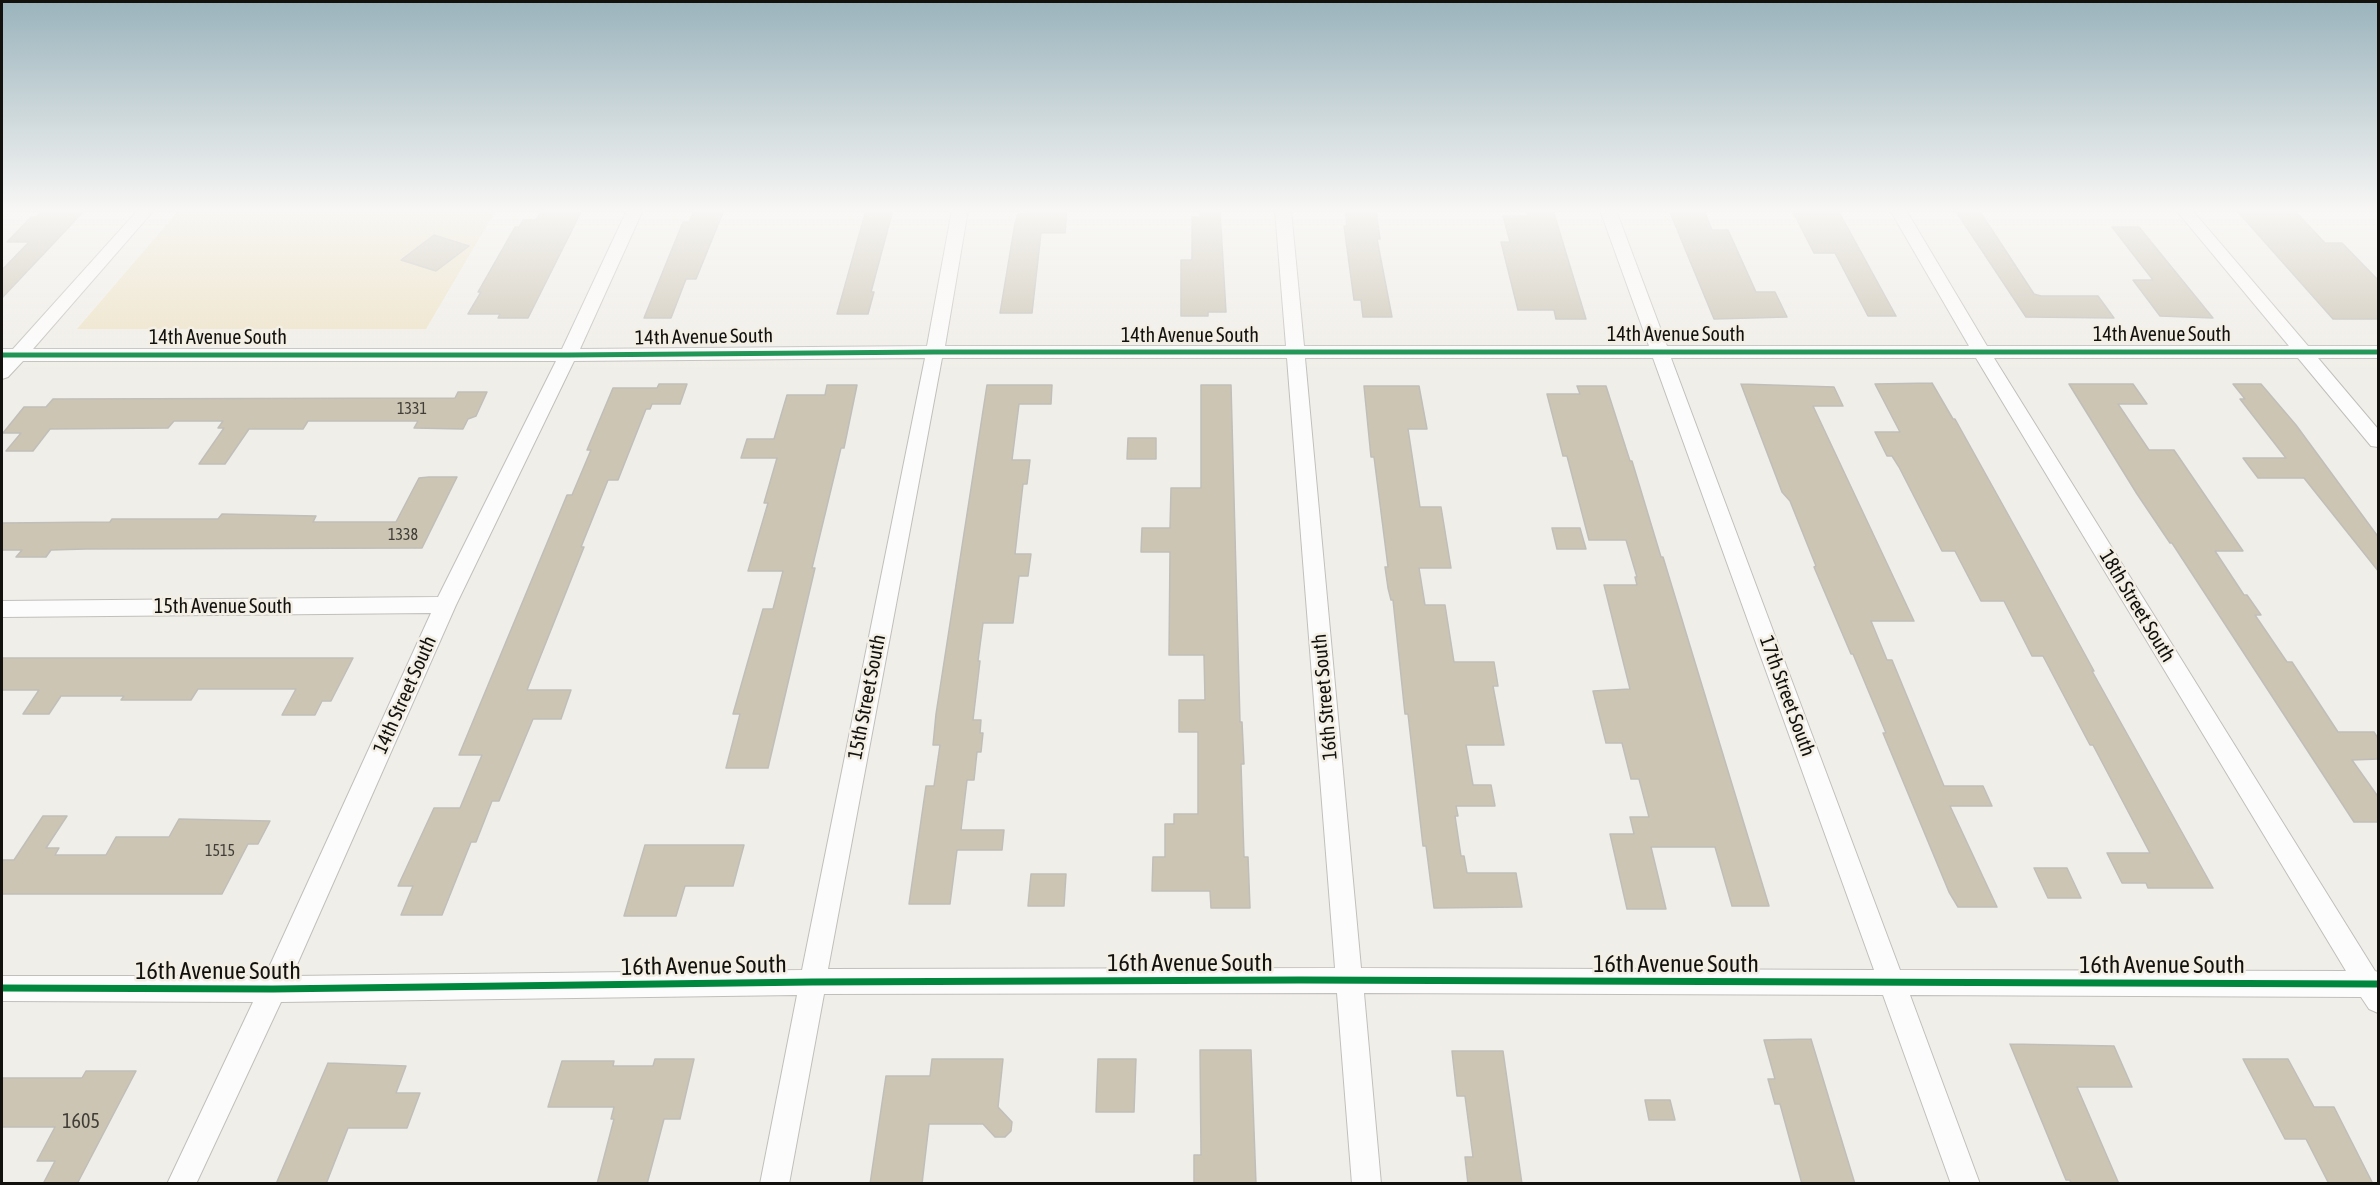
<!DOCTYPE html>
<style>
body{margin:0}
#map{position:relative;width:2380px;height:1185px;overflow:hidden;background:#f0eee8;font-family:"Asap Condensed",sans-serif}
canvas{display:block}
.frame{position:absolute;inset:0;border:3px solid #12110d;pointer-events:none}
</style>
<div id="map">
<canvas width="2380" height="1185"></canvas>
<div class="frame"></div>
</div>
<script>
const g = document.querySelector('canvas').getContext('2d');
g.lineJoin = 'round';
function paint(path, color) {
  g.fillStyle = color;
  g.fill(path, 'evenodd');
}
function toPath(rows) {
  const path = new Path2D();
  for (const r of rows) {
    path.moveTo(r[0], r[1]);
    for (let i = 2; i < r.length; i += 2) path.lineTo(r[i], r[i + 1]);
  }
  return path;
}
function trace(path, color, width, dash) {
  g.strokeStyle = color;
  g.lineWidth = width;
  g.lineCap = dash ? 'butt' : 'round';
  g.setLineDash(dash || []);
  g.stroke(path);
}
function drawText(font, color, halo, rows, align = 'center') {
  g.font = font + ' "Asap Condensed",sans-serif';
  g.lineWidth = 5;
  g.setLineDash([]);
  g.textBaseline = 'middle';
  g.strokeStyle = halo;
  g.fillStyle = color;
  for (const [text, x, y, turn = 0] of rows) {
    g.save();
    g.translate(x, y);
    g.rotate((+turn || 0) * Math.PI / 180);
    g.textAlign = isNaN(turn) ? turn : align;
    if (halo) g.strokeText(text, 0, 0);
    g.fillText(text, 0, 0);
    g.restore();
  }
}
const green = toPath([
 [179,210,496,210,426,329,77,329]
]);
const building = toPath([
 [43,210,85,210,2,298,2,270,29,242,7,242,31,217,36,217,43,210],
 [542,210,582,210,528,318,498,318,500,314,468,314,481,292,478,292,515,227,519,227,523,220,536,220,542,210],
 [698,210,724,210,696,279,686,279,671,318,644,318,683,222,689,222,693,213,696,213,698,210],
 [866,210,893,210,871,292,874,292,868,314,837,314,866,210],
 [1028,210,1067,210,1065,233,1041,233,1032,313,1000,313,1015,223,1018,214,1028,214,1028,210],
 [1200,210,1220,210,1226,312,1208,312,1208,316,1181,316,1181,260,1192,260,1192,217,1200,217,1200,210],
 [1345,210,1376,210,1380,239,1377,239,1392,317,1363,317,1361,300,1354,300,1344,226,1347,226,1345,210],
 [1526,210,1553,210,1586,319,1556,319,1554,310,1518,310,1501,242,1510,242,1503,216,1528,216,1526,210],
 [1669,210,1704,210,1712,230,1728,230,1756,292,1775,292,1787,317,1714,319,1669,210],
 [1955,210,1979,210,2034,294,2041,296,2098,296,2114,318,2026,317,1955,210],
 [1793,212,1839,212,1896,316,1868,316,1835,253,1814,253,1793,212],
 [2238,212,2296,212,2325,243,2342,243,2379,281,2379,319,2333,319,2238,212],
 [2112,227,2139,227,2213,318,2160,316,2133,280,2153,280,2112,227],
 [434,235,469,246,436,271,401,260,434,235],
 [1932,383,1953,419,1955,419,2030,554,2094,671,2092,671,2213,888,2148,888,2146,883,2122,883,2107,853,2150,853,2093,745,2090,745,2043,656,2032,656,2004,601,1981,601,1955,551,1942,551,1899,467,1892,456,1887,456,1875,432,1900,432,1875,384,1932,383],
 [659,384,687,384,680,404,652,404,650,409,646,409,618,480,608,480,581,547,584,547,527,690,571,690,561,719,533,719,499,801,492,801,476,842,471,842,442,915,401,915,413,886,398,886,434,808,460,808,482,755,459,755,567,495,572,495,591,450,587,450,613,388,657,388,659,384],
 [1741,384,1834,387,1843,406,1813,406,1914,621,1871,621,1887,660,1892,660,1944,786,1983,786,1992,806,1950,806,1997,907,1958,907,1949,892,1883,733,1886,733,1853,654,1851,654,1814,567,1816,566,1790,501,1782,492,1741,384],
 [2069,384,2133,384,2147,404,2118,404,2149,450,2174,450,2243,551,2215,551,2244,595,2247,595,2261,615,2255,615,2287,662,2292,662,2338,732,2374,732,2379,740,2379,759,2352,760,2379,798,2379,822,2354,822,2172,543,2170,543,2137,494,2069,384],
 [2233,384,2261,384,2296,425,2379,538,2379,572,2304,478,2258,478,2243,458,2286,458,2240,399,2245,399,2233,384],
 [827,385,857,385,844,448,841,448,812,568,815,568,768,768,726,768,740,714,733,714,748,661,763,609,773,609,783,571,748,571,768,503,764,503,777,458,741,458,747,439,774,439,787,395,825,395,827,385],
 [987,385,1052,385,1051,404,1019,404,1012,460,1030,460,1027,484,1023,484,1015,554,1031,554,1028,576,1019,576,1013,623,983,623,978,661,980,661,973,720,981,720,980,733,983,733,981,752,977,752,974,780,967,780,961,830,1004,830,1002,850,957,850,950,904,909,904,926,786,934,786,940,745,933,745,936,714,987,385],
 [1201,385,1231,385,1240,722,1242,722,1244,764,1241,764,1244,857,1248,857,1250,908,1211,908,1210,891,1152,891,1153,857,1165,857,1165,824,1174,824,1174,814,1198,814,1198,732,1179,732,1179,700,1205,700,1204,655,1169,655,1170,552,1141,552,1142,528,1170,528,1171,488,1201,488,1201,385],
 [1364,386,1419,386,1427,429,1408,429,1420,507,1441,507,1451,568,1419,568,1425,605,1445,605,1454,662,1494,662,1498,686,1493,686,1504,745,1466,745,1473,785,1491,785,1495,806,1456,806,1458,816,1455,816,1461,856,1464,856,1467,873,1516,873,1522,907,1434,908,1426,846,1423,846,1408,714,1405,714,1393,600,1391,600,1388,588,1385,567,1388,567,1374,457,1371,457,1364,386],
 [1577,386,1606,386,1630,461,1632,461,1661,557,1663,557,1769,906,1732,906,1715,847,1651,847,1666,909,1627,909,1610,834,1634,834,1630,817,1649,817,1639,779,1631,779,1622,743,1606,743,1593,691,1630,689,1604,585,1637,585,1635,577,1637,577,1626,540,1589,540,1567,456,1563,456,1547,394,1580,394,1577,386],
 [458,392,487,392,476,416,468,419,463,429,414,428,418,421,308,421,303,429,249,429,225,464,199,464,224,428,218,428,223,421,174,421,168,428,50,429,33,451,6,451,21,433,3,433,24,407,46,407,53,399,455,398,458,392],
 [1128,438,1156,438,1156,459,1127,459,1128,438],
 [429,477,457,477,422,548,86,549,51,550,46,557,16,557,22,550,2,550,2,523,110,522,112,519,218,519,222,514,316,516,313,522,396,522,419,478,429,477],
 [1552,528,1580,528,1586,549,1557,549,1552,528],
 [2,658,353,658,331,701,322,701,315,715,282,715,296,689,198,689,191,700,121,700,124,696,61,696,49,714,23,714,39,690,2,690,2,658],
 [43,816,67,816,46,848,59,848,55,855,106,855,116,837,169,837,179,819,270,821,258,844,248,844,222,894,2,894,2,860,14,860,43,816],
 [645,845,744,845,733,886,685,886,676,916,624,916,645,845],
 [2034,868,2067,868,2081,898,2048,898,2034,868],
 [1031,874,1066,874,1064,906,1028,906,1031,874],
 [1811,1039,1830,1102,1855,1184,1802,1184,1780,1104,1775,1104,1768,1079,1775,1079,1764,1040,1811,1039],
 [2010,1044,2114,1046,2132,1087,2077,1087,2119,1184,2071,1184,2070,1180,2066,1180,2010,1044],
 [1200,1050,1251,1050,1256,1184,1194,1184,1194,1155,1201,1155,1200,1050],
 [1452,1051,1503,1051,1522,1184,1468,1184,1465,1157,1473,1157,1465,1096,1457,1096,1452,1051],
 [655,1059,694,1059,680,1119,664,1119,647,1184,597,1184,614,1119,611,1119,614,1107,548,1107,562,1061,614,1061,613,1066,653,1066,655,1059],
 [932,1059,1003,1059,998,1107,1012,1122,1011,1131,1005,1137,995,1137,983,1124,929,1124,922,1184,870,1184,886,1076,930,1076,932,1059],
 [1098,1059,1136,1059,1134,1112,1096,1112,1098,1059],
 [2243,1059,2288,1059,2314,1107,2334,1107,2373,1184,2329,1184,2306,1139,2285,1139,2243,1059],
 [328,1063,406,1066,396,1093,420,1093,407,1128,348,1128,326,1184,276,1184,328,1063],
 [86,1071,136,1071,77,1184,43,1184,55,1161,37,1161,55,1127,2,1127,2,1078,82,1078,86,1071],
 [1645,1100,1670,1100,1675,1120,1649,1120,1645,1100]
]);
const minor = toPath([
 [138,210,154,210,33,349,562,349,627,210,643,210,580,349,927,346,952,210,968,210,945,346,1286,346,1275,210,1291,210,1304,346,1649,346,1600,210,1616,210,1667,346,1969,346,1890,210,1906,210,1987,346,2289,346,2176,210,2192,210,2308,346,2378,346,2378,358,2318,358,2378,429,2378,447,2371,446,2298,358,1994,358,2375,971,2378,972,2378,1013,2369,1009,2361,997,1910,995,1980,1184,1951,1184,1883,995,1364,993,1381,1184,1352,1184,1337,993,824,994,789,1184,760,1184,797,995,281,1002,196,1184,167,1184,253,1002,2,1001,2,976,265,976,431,613,2,617,2,601,438,597,556,361,23,361,8,377,2,379,2,349,13,349,138,210],
 [925,358,802,970,292,976,456,605,574,361,925,358],
 [942,358,1287,358,1335,968,828,969,942,358],
 [1305,358,1653,358,1874,970,1361,968,1305,358],
 [1671,358,1976,358,2346,971,1900,970,1671,358]
]);
const cyclewayFar1 = toPath([
 [2,355,568,355,934,352,2378,352]
]);
const cycleway = toPath([
 [2,988,273,989,812,982,1300,980,2378,984]
]);
const numberNames = [
 ["1331",412,409],
 ["1338",403,535],
 ["1515",220,851]
];
const streetNames = [
 ["14th Avenue South",1676,335],
 ["14th Avenue South",2162,335],
 ["14th Avenue South",1190,336],
 ["14th Avenue South",704,337,-1],
 ["14th Avenue South",218,338],
 ["18th Street South",2137,606,59],
 ["15th Avenue South",223,607],
 ["14th Street South",405,695,-66],
 ["17th Street South",1787,696,70],
 ["15th Street South",867,697,-79],
 ["16th Street South",1325,697,-95]
];
const nearNumbernames = [
 ["1605",81,1122]
];
const nearStreetnames = [
 ["16th Avenue South",1190,963],
 ["16th Avenue South",1676,964],
 ["16th Avenue South",2162,965],
 ["16th Avenue South",704,966,-1],
 ["16th Avenue South",218,971]
];
paint(green, '#ede2c5');
paint(building, '#ccc5b4');
trace(building, '#c0beb9', 1.5);
trace(minor, '#c1bfbb', 2);
paint(minor, '#fdfcfc');
trace(cyclewayFar1, '#00873e', 5);
trace(cycleway, '#00873e', 7);
const sky = g.createLinearGradient(0, 0, 0, 376);
sky.addColorStop(0, '#9ab3bc');
sky.addColorStop(0.56, '#f8f7f5');
sky.addColorStop(1, '#f8f7f500');
g.fillStyle = sky;
g.fillRect(0, 0, 2380, 376);
drawText('16px', '#403e37', null, numberNames);
drawText('20px', '#12110d', '#f3efe5', streetNames);
drawText('20px', '#403e37', null, nearNumbernames);
drawText('24px', '#12110d', '#f3efe5', nearStreetnames);
</script>
